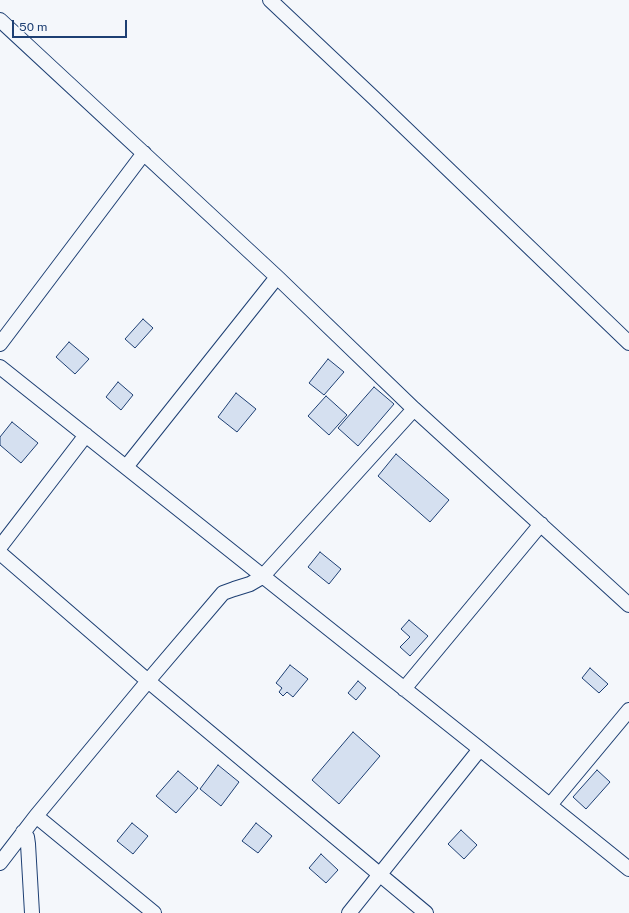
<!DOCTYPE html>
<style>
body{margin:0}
#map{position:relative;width:629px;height:913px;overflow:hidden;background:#f4f7fb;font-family:"Public Sans",sans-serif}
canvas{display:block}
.scale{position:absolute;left:12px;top:20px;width:115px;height:18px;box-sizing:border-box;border:2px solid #1d3f73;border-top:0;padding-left:5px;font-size:12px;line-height:14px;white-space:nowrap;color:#1d3f73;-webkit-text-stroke:3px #f4f7fb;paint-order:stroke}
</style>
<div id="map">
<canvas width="629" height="913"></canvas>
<div class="scale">50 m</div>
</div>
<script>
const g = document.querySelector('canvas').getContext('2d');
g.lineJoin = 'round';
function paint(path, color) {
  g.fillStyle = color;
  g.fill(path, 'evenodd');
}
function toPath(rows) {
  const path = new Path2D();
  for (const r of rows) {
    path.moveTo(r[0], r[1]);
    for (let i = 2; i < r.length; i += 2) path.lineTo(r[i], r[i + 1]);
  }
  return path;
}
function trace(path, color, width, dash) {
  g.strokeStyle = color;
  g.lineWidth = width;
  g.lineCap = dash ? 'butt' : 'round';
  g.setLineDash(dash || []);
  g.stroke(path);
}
const building = toPath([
 [143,319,153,328,135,348,125,339,143,319],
 [69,342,89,359,75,374,56,357,69,342],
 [328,359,344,372,324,395,309,383,328,359],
 [118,382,133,395,121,410,106,397,118,382],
 [374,387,394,404,358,446,338,428,374,387],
 [236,393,256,409,237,432,218,417,236,393],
 [326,396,347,415,329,435,308,416,326,396],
 [12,422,38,443,21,463,0,445,0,437,12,422],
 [396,454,449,500,430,522,378,476,396,454],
 [320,552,341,569,329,584,308,567,320,552],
 [409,620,428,636,410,656,400,647,410,637,401,629,409,620],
 [290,665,308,679,293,697,287,692,283,696,279,692,282,688,276,683,290,665],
 [590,668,608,684,599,693,582,678,590,668],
 [358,681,366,688,356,700,348,693,358,681],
 [353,732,380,756,339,804,312,780,353,732],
 [218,765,239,782,221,806,200,789,218,765],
 [597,770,610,782,586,809,573,797,597,770],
 [178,771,198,788,176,813,156,796,178,771],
 [132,823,148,836,133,854,117,841,132,823],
 [256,823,272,836,258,853,242,841,256,823],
 [461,830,477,845,464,859,448,844,461,830],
 [321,854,338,870,326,883,309,868,321,854]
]);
const minor = toPath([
 [270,0,374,98,629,343],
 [0,20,277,277,414,409,629,605],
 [0,344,144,153],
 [0,367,480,749,629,869],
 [126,467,277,277],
 [0,547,86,435],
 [0,553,148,681,426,913],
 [404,689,541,524],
 [550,805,629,710],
 [36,816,154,913],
 [23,832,27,837,28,844,32,913],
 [0,863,36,816,148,681,223,593,234,589,250,584,262,577,414,409],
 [349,913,480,749]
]);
paint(building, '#d5e0f0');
trace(building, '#1d3f73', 1);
trace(minor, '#1d3f73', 16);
trace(minor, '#f4f7fb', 14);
</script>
